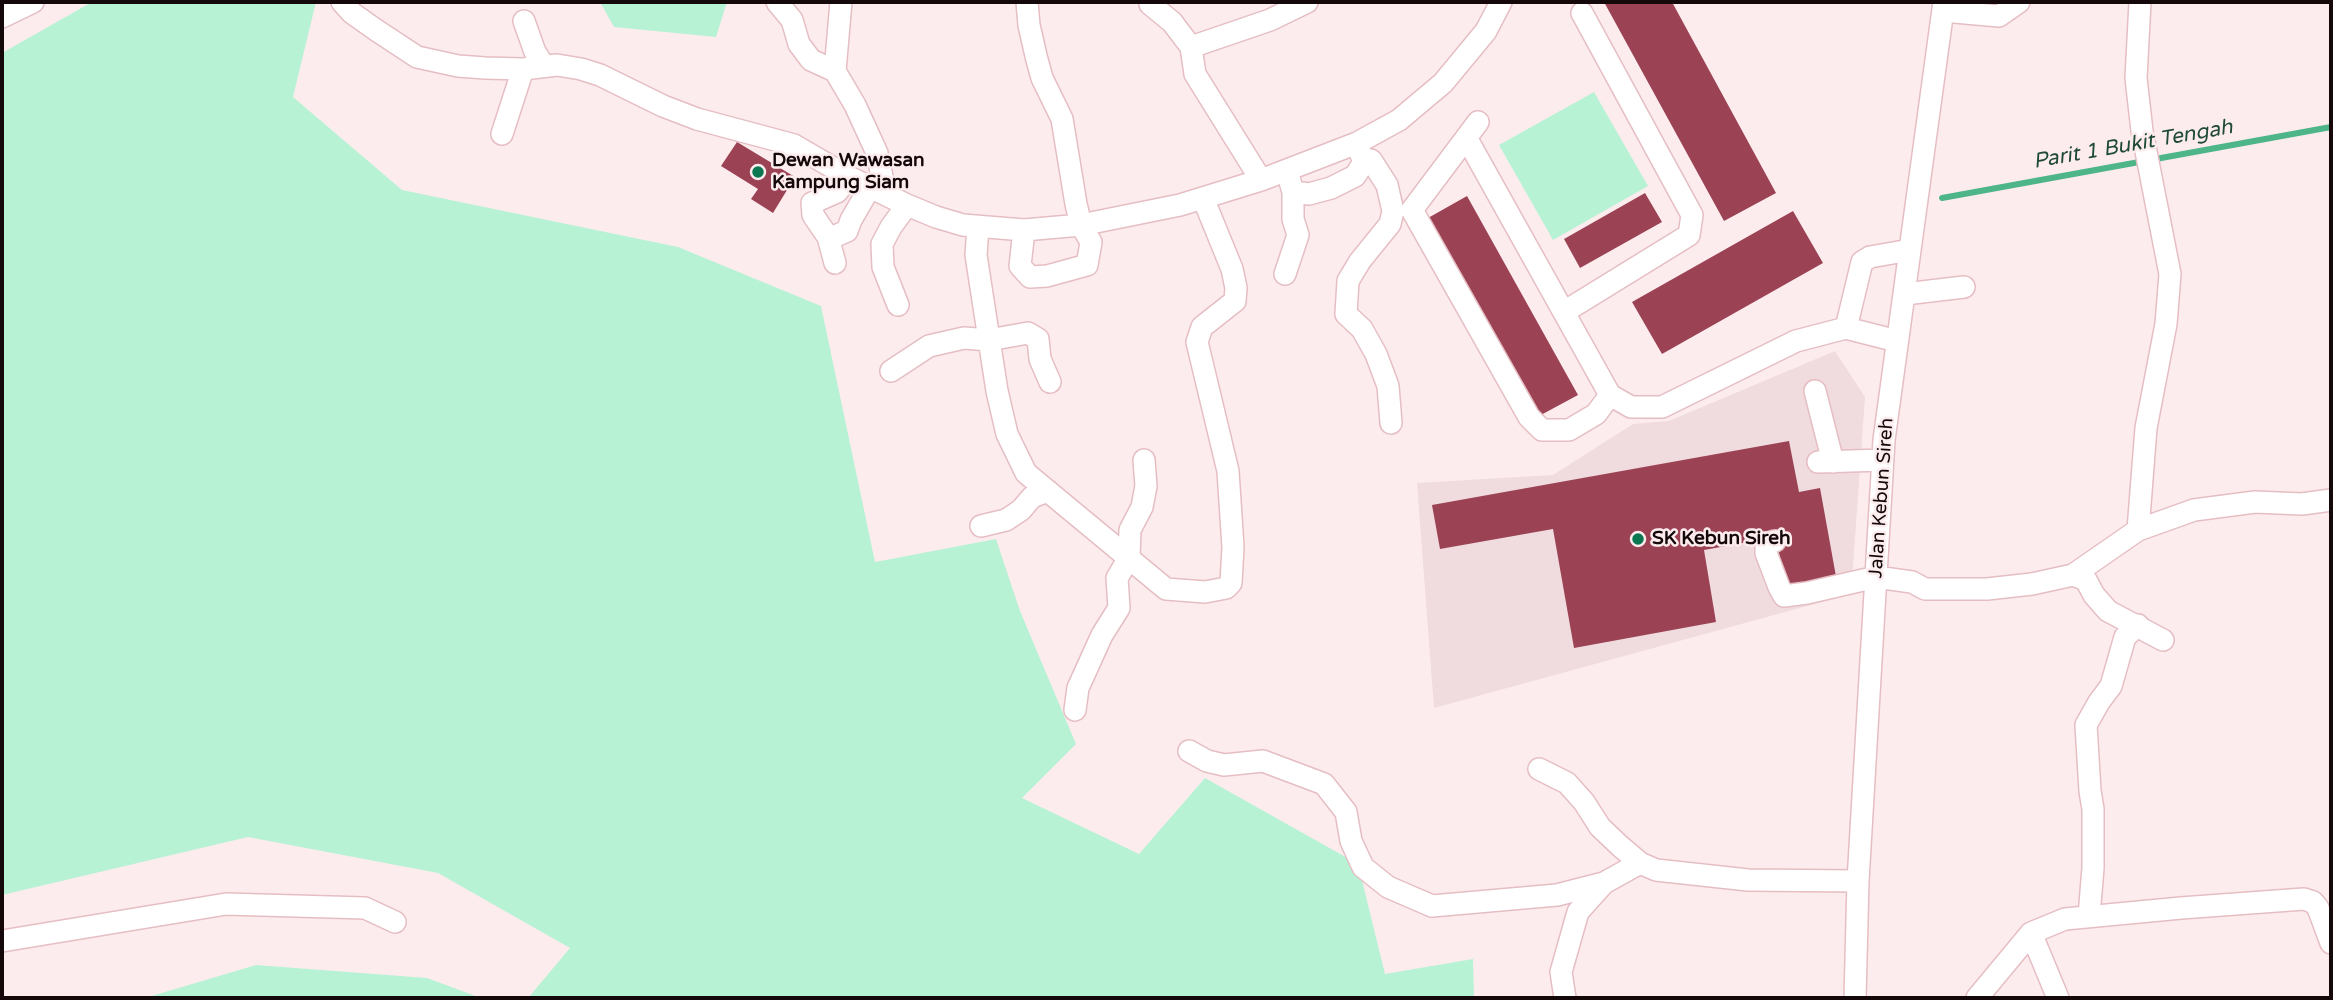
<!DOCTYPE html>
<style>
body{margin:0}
#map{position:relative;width:2333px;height:1000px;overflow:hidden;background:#fdecee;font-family:"Varela Round",sans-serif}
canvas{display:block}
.frame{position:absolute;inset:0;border:4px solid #14080a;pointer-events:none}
</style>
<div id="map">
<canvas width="2333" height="1000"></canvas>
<div class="frame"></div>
</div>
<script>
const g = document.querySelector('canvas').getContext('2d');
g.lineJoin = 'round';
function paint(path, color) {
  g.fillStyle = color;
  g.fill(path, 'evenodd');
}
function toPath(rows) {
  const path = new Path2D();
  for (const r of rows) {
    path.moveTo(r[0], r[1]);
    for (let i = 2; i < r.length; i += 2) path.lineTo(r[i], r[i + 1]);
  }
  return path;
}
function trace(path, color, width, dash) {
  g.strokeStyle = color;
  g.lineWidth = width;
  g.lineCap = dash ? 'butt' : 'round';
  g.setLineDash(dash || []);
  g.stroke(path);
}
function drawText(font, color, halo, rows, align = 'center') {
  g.font = font + ' "Varela Round",sans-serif';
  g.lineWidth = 5;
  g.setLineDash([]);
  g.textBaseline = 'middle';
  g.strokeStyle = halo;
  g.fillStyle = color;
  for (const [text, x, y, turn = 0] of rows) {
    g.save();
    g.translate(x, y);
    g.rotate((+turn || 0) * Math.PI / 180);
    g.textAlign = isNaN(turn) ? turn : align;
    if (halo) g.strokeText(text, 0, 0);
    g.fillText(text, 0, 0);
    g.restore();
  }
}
const built = toPath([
 [1835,351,1865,397,1851,594,1434,708,1417,483,1553,475,1633,424,1669,421]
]);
const green = toPath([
 [92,2,316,2,293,97,402,190,678,247,821,306,875,562,996,539,1020,611,1076,744,1022,798,1139,854,1205,778,1358,864,1385,974,1473,959,1474,998,528,998,570,948,438,873,248,837,2,895,2,53],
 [600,2,727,2,716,37,614,27],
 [1594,92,1648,186,1553,240,1499,145],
 [256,965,427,978,481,998,145,998]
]);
const stream = toPath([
 [1942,198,2331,127]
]);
const building = toPath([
 [1604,2,1672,2,1776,193,1724,221],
 [737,142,795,177,773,213,751,199,758,189,721,166],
 [1645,193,1662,222,1580,268,1564,239],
 [1467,196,1578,395,1539,416,1428,218],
 [1793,211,1823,263,1662,354,1632,302],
 [1789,441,1799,492,1820,488,1837,582,1786,591,1776,537,1704,550,1716,622,1574,648,1553,529,1440,549,1432,505]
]);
const minor = toPath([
 [342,2,352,13,376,30,417,57,458,66,485,68,523,69,557,65,581,69,600,75,663,106,697,119,794,145,849,177,907,205,936,217,963,225,1024,230,1081,225,1180,205,1261,180,1357,143,1399,120,1443,83,1486,31,1501,2],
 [777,2,792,20,799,44,811,60,835,71,855,105,877,153,886,195],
 [1150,4,1172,22,1191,47,1195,74,1261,180],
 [1943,11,1999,16,2019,2],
 [2,17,33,2],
 [524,21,535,52,544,66],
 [1191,47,1270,20,1307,2],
 [835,71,841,2],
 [1478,122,1412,210,1529,417,1542,430,1569,430,1596,414,1610,395],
 [502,134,523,69],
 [1467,139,1610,395,1631,407,1662,407,1796,341,1846,328,1897,341],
 [1364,162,1371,160,1387,185,1393,211,1390,224,1360,261,1348,281,1346,314,1362,329,1376,354,1388,386,1391,423],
 [1293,192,1309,194,1331,188,1355,176,1364,162,1359,150],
 [978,227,976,255,997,391,1007,434,1026,473,1166,589,1205,592,1226,588,1231,583,1233,547,1228,471,1197,342,1202,327,1235,301,1236,288,1232,269,1203,198],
 [1024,230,1020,266,1030,277,1047,276,1087,265,1091,242,1081,225,1076,204,1062,119,1042,78,1036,56,1029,25,1027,2],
 [828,237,833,237,847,231,851,220,870,187],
 [835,263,828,237,813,215,812,203,837,192,849,177],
 [1285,274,1298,235,1293,219,1293,192,1287,171],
 [1905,294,1964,287],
 [898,305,883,267,882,244,891,227,907,205],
 [1564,312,1689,235,1692,215,1582,13],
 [1846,328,1862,262,1870,257,1910,250],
 [891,371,929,346,964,338,989,340,1028,333,1038,339,1040,359,1050,382],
 [1815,391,1833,462],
 [1818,462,1883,460],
 [981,526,1006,520,1021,510,1032,497,1048,491],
 [2138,530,2146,428,2166,324,2170,274,2142,131,2136,78,2140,2],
 [1775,541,1766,544,1766,553,1779,587,1784,596,1807,593,1876,577,1912,582,1925,589,1987,589,2032,584,2073,575,2138,530,2194,510,2255,502,2302,504,2331,500],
 [2073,575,2086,580,2094,595,2108,611,2163,640],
 [1075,710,1078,688,1102,635,1119,608,1117,578,1129,558,1130,530,1142,507,1146,486,1144,460],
 [1189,751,1207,761,1224,765,1263,761,1324,784,1346,812,1351,841,1363,867,1388,887,1432,906,1557,895,1604,883],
 [1539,769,1567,783,1584,802,1600,827,1620,846,1640,863,1656,870,1748,880,1858,881],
 [2089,916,2093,868,2093,809,2090,791,2086,725,2099,702,2111,686,2125,637,2138,625],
 [2031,933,2058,998],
 [2,941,226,904,365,908,395,922],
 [1565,998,1561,972,1578,912,1604,883,1640,863],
 [1855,998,1858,881,1884,440,1944,2],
 [1977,998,2031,933,2065,919,2181,908,2304,899,2313,902,2318,908,2331,943]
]);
const markers = [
 [758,172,7,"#0b7750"],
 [1638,539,7,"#0b7750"]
];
const poiNames = [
 ["Dewan Wawasan",772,161],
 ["Kampung Siam",772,183],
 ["SK Kebun Sireh",1652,539]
];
const streetNames = [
 ["Jalan Kebun Sireh",1882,498,-86]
];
const waterNames = [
 ["Parit 1 Bukit Tengah",2133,145,-10]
];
paint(built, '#f0dbde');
paint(green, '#b7f2d4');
trace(stream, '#4db587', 6);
paint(building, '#9b4355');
trace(minor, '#e5bec3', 24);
trace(minor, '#fff', 21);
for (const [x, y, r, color] of markers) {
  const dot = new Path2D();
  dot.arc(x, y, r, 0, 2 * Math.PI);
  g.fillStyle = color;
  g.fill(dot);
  trace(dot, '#fdecee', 2.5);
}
drawText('bold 19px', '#14080a', '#fdecee', poiNames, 'left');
drawText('19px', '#14080a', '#fdecee', streetNames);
drawText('italic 21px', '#1e4a36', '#fdecee', waterNames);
</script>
